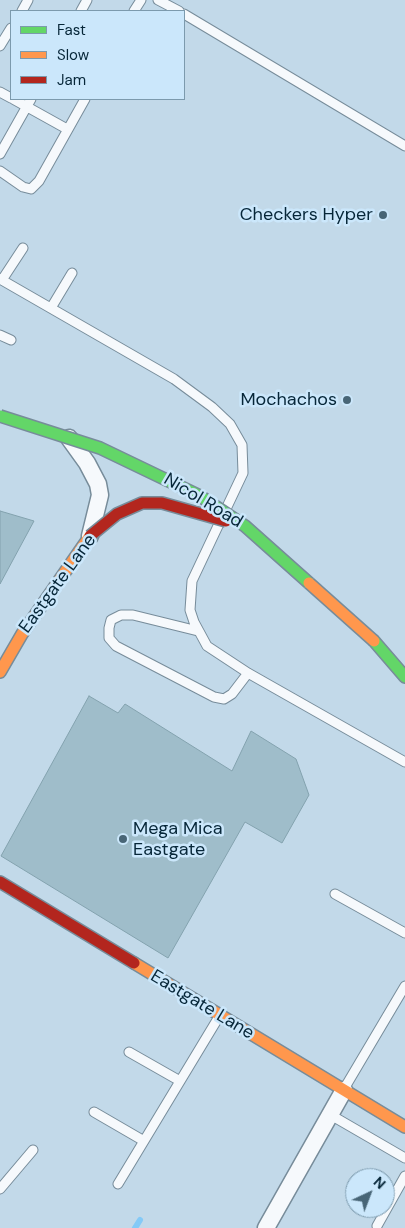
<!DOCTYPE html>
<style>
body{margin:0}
#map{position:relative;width:405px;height:1228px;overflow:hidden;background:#c2d9e9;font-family:"DM Sans",sans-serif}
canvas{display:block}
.legend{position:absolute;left:10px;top:10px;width:175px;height:90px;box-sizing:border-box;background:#cbe7fb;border:1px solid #7c9aad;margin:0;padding:6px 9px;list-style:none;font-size:15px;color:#062638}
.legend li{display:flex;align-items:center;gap:10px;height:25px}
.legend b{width:25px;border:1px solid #7c9aad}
.north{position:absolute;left:345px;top:1168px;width:50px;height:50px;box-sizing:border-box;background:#cbe7fb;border:1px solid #7c9aad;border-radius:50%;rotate:43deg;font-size:14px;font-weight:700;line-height:20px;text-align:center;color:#062638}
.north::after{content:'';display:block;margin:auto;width:18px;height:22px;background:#486576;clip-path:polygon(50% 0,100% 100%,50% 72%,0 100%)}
</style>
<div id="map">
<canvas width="405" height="1228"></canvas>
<ul class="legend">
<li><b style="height:6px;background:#63d668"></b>Fast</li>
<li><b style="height:6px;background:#ff974d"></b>Slow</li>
<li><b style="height:6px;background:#b3261e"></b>Jam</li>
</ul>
<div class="north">N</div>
</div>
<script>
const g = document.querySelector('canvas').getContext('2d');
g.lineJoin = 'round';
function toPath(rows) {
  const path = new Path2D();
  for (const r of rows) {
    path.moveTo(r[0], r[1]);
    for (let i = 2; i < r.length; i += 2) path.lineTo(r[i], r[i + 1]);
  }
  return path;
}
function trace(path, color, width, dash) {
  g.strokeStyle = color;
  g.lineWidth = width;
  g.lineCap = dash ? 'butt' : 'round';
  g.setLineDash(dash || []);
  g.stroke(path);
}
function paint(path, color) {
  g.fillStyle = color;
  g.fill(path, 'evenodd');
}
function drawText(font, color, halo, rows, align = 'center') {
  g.font = font + ' "DM Sans",sans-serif';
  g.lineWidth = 5;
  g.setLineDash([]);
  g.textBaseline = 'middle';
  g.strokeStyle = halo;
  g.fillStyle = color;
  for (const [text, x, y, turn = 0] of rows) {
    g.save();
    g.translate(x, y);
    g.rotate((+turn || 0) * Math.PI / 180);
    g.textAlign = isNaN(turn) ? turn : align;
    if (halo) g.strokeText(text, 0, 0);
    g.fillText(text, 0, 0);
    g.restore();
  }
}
const stream = toPath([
 [135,1228,140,1220]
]);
const building = toPath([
 [0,511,34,521,0,584,0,511],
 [89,696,118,713,125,704,232,771,251,731,296,759,309,795,282,843,245,822,168,958,1,856,89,696]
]);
const lane = toPath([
 [158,0,179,11],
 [22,11,28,0],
 [81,11,87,0],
 [134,11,141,0],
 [184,14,405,146],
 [0,46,11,28],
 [0,92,11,98],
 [13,99,67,129],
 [0,154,31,99],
 [0,171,23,187,31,189,39,181,85,99],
 [0,279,174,379,212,407,230,424,242,445,243,473,192,581,190,610,194,622,207,646,248,673,405,762],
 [2,280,23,248],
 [51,308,72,273],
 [0,335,11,340],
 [198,631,133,615,121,615,111,620,109,628,109,638,116,646,214,697,224,699,232,694,248,673],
 [335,894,405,933],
 [129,1052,180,1081],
 [344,1089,405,986],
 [94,1112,144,1141],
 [329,1114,405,1158],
 [118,1184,220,1015],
 [0,1189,33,1150],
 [377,1226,405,1176]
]);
const street = toPath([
 [69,438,87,463,98,484,100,495,90,536],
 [266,1228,344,1090]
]);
const fast = toPath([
 [374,641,405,677]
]);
const slow = toPath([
 [0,672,22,634,90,536],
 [134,963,405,1127]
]);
const jam = toPath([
 [0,882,134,963]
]);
const fastBridge = toPath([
 [0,416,100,448,200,496,245,526,309,583]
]);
const slowBridge = toPath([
 [309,583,374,641]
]);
const jamBridge = toPath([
 [90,536,117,514,142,503,162,503,226,521]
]);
const markers = [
 [383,215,5,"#486576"],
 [347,400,5,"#486576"],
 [123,839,5,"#486576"]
];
const poiNames = [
 ["Checkers Hyper",373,215],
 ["Mochachos",337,400],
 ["Mega Mica",133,829,"left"],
 ["Eastgate",133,850,"left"]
];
const streetNames = [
 ["Nicol Road",203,501,31],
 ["Eastgate Lane",58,584,-54],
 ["Eastgate Lane",202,1005,31]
];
trace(stream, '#84caf7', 6);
paint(building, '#9fbdca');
trace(building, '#83a2ae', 1);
trace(lane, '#778c9a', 11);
trace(street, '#778c9a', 19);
trace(fast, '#778c9a', 14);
trace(slow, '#778c9a', 14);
trace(jam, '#778c9a', 14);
trace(lane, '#f6f9fc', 9);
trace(street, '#f6f9fc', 16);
trace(fast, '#63d668', 11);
trace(slow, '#ff974d', 11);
trace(jam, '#b3261e', 11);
trace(fastBridge, '#778c9a', 14, []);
trace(slowBridge, '#778c9a', 14, []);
trace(jamBridge, '#778c9a', 14, []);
trace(fastBridge, '#63d668', 11);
trace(slowBridge, '#ff974d', 11);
trace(jamBridge, '#b3261e', 11);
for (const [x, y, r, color] of markers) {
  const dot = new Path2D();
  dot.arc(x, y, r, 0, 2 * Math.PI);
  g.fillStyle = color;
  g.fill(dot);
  trace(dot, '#cbe7fb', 2);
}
drawText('18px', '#062638', '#cbe7fb', poiNames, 'right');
drawText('18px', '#062638', '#cbe7fb', streetNames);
</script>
